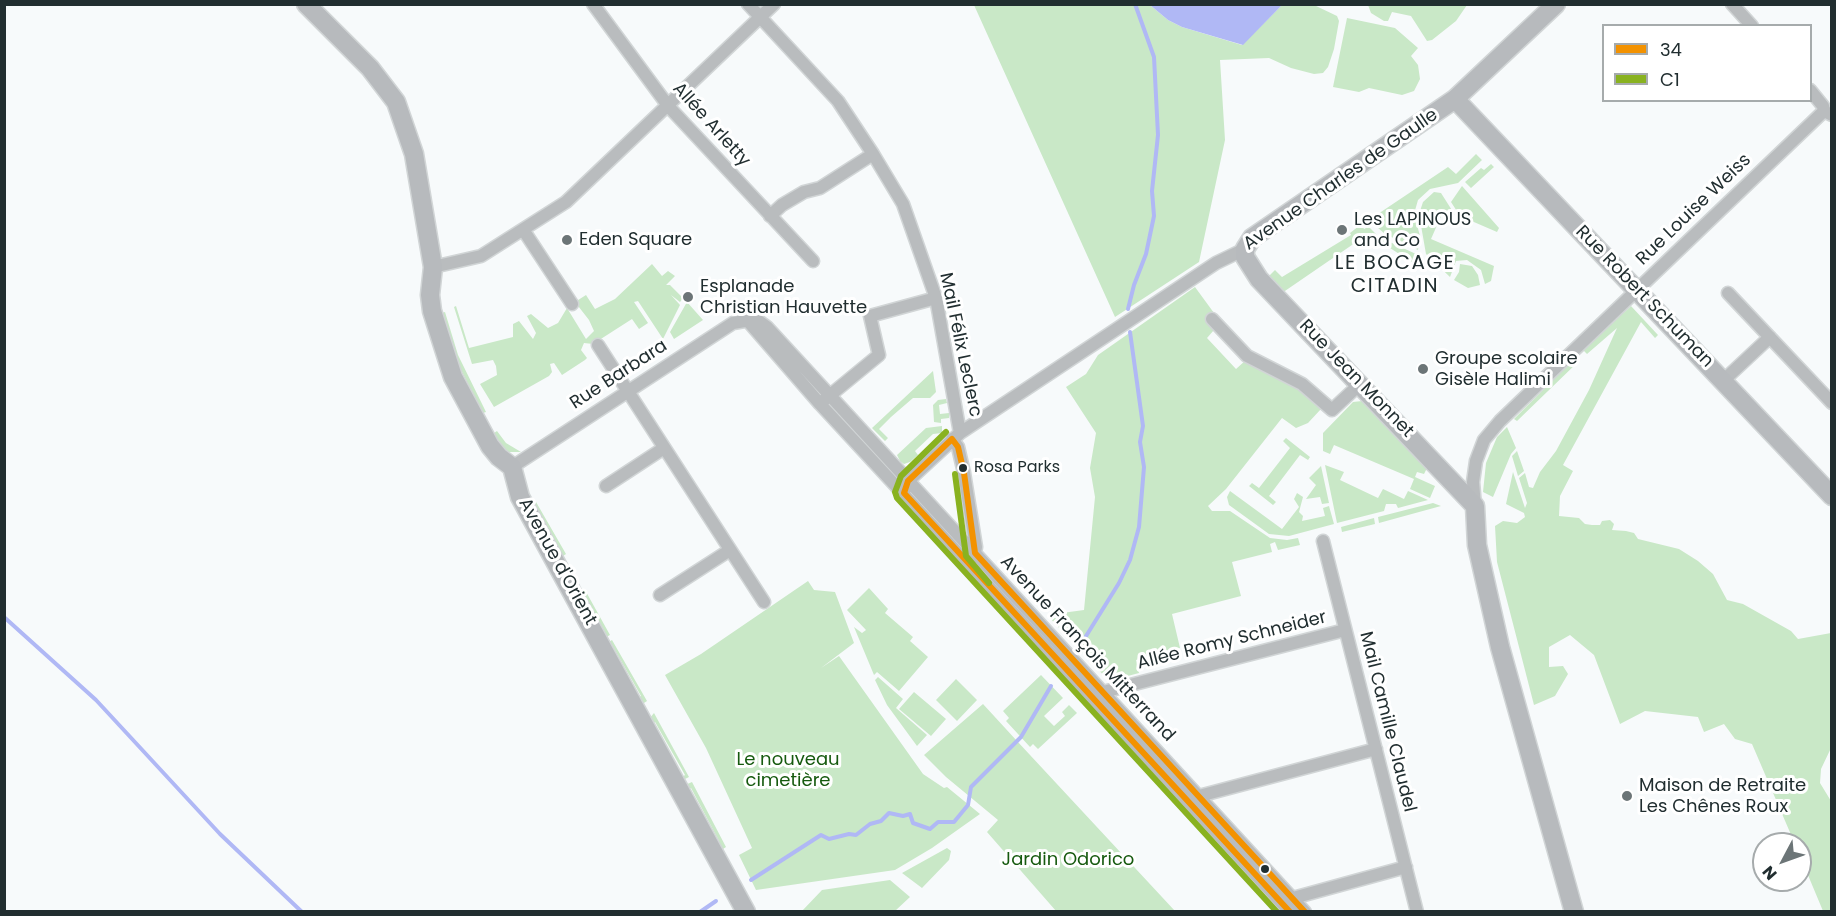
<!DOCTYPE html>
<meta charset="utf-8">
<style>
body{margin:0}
#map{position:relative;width:1836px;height:916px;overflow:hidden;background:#f7fafb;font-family:Poppins,sans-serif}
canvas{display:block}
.frame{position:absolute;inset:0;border:6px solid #212e30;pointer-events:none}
.legend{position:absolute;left:1602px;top:24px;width:210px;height:78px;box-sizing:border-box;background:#fff;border:2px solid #a6abac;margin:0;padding:8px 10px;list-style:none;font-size:18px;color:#212e30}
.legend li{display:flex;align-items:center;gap:12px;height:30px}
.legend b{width:30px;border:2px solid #a6abac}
.north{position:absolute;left:1752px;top:832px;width:60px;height:60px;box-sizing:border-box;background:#fff;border:2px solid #a6abac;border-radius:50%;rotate:229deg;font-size:16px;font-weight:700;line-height:24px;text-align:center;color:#212e30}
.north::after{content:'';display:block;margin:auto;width:21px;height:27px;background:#6c7577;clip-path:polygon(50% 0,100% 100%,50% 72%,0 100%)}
</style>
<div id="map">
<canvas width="1836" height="916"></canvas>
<div class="frame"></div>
<ul class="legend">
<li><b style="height:8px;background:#f39200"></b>34</li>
<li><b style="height:8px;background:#89b220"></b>C1</li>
</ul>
<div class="north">N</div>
</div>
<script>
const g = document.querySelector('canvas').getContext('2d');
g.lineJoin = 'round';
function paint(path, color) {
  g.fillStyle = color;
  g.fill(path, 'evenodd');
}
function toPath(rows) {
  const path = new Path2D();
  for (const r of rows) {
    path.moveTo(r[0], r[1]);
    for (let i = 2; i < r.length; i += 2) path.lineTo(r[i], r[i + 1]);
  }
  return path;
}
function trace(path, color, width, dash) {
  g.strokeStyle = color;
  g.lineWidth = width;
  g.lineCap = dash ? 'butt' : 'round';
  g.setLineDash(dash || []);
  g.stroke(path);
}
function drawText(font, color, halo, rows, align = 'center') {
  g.font = font + ' Poppins,sans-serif';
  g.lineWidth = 6;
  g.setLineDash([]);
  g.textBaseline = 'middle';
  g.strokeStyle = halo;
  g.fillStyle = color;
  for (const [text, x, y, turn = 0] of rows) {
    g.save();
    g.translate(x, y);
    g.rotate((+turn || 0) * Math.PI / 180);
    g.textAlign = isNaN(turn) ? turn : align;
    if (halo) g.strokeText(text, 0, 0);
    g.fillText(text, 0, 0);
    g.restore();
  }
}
const green = toPath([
 [974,5,1150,5,1168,20,1182,27,1242,45,1282,5,1314,5,1337,16,1339,21,1334,49,1328,67,1323,73,1314,74,1291,68,1269,58,1220,60,1225,140,1199,262,1115,317],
 [1368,5,1368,4,1467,5,1456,21,1432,40,1427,41,1411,16,1392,12,1388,21,1384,21,1371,13],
 [1347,18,1395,28,1418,48,1411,56,1418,65,1420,79,1414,91,1402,95,1369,88,1359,92,1333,87],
 [1476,154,1482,160,1458,183,1430,189,1418,200,1414,214,1420,236,1418,250,1385,234,1369,220,1448,167,1456,174],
 [1491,164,1494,167,1471,188,1465,182,1481,168,1484,170],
 [1462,186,1499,228,1497,232,1460,216,1451,202],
 [1434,192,1441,193,1455,215,1451,217,1442,214,1431,239,1494,266,1491,281,1485,284,1481,270,1467,260,1456,261,1450,277,1426,254,1419,214,1423,202],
 [1367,225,1379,237,1416,254,1416,262,1415,264,1368,234,1282,293,1267,278,1275,270,1282,277,1351,235,1350,233,1359,226,1365,229],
 [652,264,662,276,668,271,675,276,666,285,670,285,683,298,680,302,671,295,680,305,663,339,638,301,634,302,648,323,639,329,632,319,593,344,584,343,581,350,587,358,585,360,562,375,554,363,550,364,552,372,549,376,494,407,480,384,497,375,496,366,493,360,472,364,454,307,456,306,469,348,513,337,513,324,519,321,533,339,536,333,527,316,531,314,548,328,558,323,567,308,586,339,594,331,589,320,575,302,586,295,595,309,615,299],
 [1460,264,1472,266,1478,275,1480,285,1468,288,1454,280,1459,272],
 [1195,287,1214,313,1206,321,1214,330,1207,338,1236,369,1246,360,1300,388,1321,409,1308,423,1296,428,1282,418,1226,489,1208,506,1212,511,1230,511,1270,538,1287,540,1298,538,1300,545,1278,550,1275,542,1270,544,1272,552,1232,562,1241,596,1172,614,1180,648,1136,660,1139,673,1109,681,1047,615,1084,610,1095,497,1090,468,1096,433,1066,387,1086,374,1098,355],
 [687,302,703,320,674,339,670,332],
 [1631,306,1658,335,1655,338,1641,322,1563,465,1573,471,1560,496,1559,516,1579,518,1585,524,1592,525,1600,525,1602,521,1610,520,1614,524,1612,530,1626,531,1634,533,1638,539,1679,549,1698,561,1713,574,1727,600,1743,604,1791,631,1798,639,1831,633,1831,748,1821,769,1820,783,1831,801,1831,911,1823,911,1800,856,1800,844,1795,844,1752,744,1735,739,1724,724,1704,732,1698,717,1645,711,1620,724,1594,655,1570,635,1549,647,1549,667,1563,666,1568,674,1555,696,1534,705,1497,562,1495,526,1503,521,1517,523,1525,517,1524,513,1506,504,1513,472,1525,508,1527,503,1519,478,1525,473,1529,487,1533,488,1540,472,1556,451,1589,390,1617,328,1587,354,1583,350],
 [445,312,458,355,486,412,483,413,462,372,438,314],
 [1575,358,1579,361,1517,421,1514,419],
 [933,371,936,392,930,398,913,398,891,417,879,429,888,438,885,441,872,428],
 [946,399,947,403,939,405,940,414,949,413,949,418,941,419,941,423,934,422,933,405,938,400],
 [1362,401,1427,468,1424,474,1417,472,1415,477,1435,486,1430,498,1410,489,1414,479,1334,445,1330,454,1323,451,1323,433,1353,402],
 [942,426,942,433,933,434,915,451,918,455,910,462,904,464,900,461,897,455,926,428],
 [1507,427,1516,448,1511,454,1493,497,1483,492,1486,463,1497,437],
 [497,431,506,443,521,452,506,452,491,435],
 [1286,438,1310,457,1308,460,1300,455,1269,496,1276,502,1273,505,1249,486,1252,483,1259,488,1290,448,1283,441],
 [1517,451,1524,471,1518,476,1512,456],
 [1325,465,1344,472,1340,480,1378,498,1383,489,1404,499,1408,491,1428,500,1398,508,1396,504,1386,504,1384,511,1337,523],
 [1321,466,1329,503,1322,504,1320,497,1306,499,1316,485,1309,478],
 [1230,491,1282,529,1299,507,1294,499,1297,493,1303,497,1299,512,1303,516,1302,521,1325,516,1323,508,1329,506,1334,524,1289,536,1269,534,1229,505,1227,497],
 [536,502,566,554,563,556,530,505],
 [1433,503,1441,506,1379,523,1378,517],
 [1374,518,1375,524,1342,532,1341,527],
 [808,581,814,590,835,592,854,643,821,668,839,656,923,774,944,788,947,787,980,814,932,848,895,870,756,890,739,855,752,848,706,748,665,675,701,654],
 [869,588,888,609,885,613,913,637,910,641,928,657,899,691,877,672,874,675,854,627,862,633,866,630,847,610],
 [585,590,610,635,604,638,602,635,605,632,584,595,580,597,579,593],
 [612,640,647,701,644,703,639,702,637,698,641,696,612,645,608,647,607,643],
 [1041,675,1063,698,1044,716,1054,726,1065,716,1062,712,1069,705,1077,713,1038,749,1033,744,1030,747,1006,721,1009,718,1003,711],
 [878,677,903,699,896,708,927,735,917,746,887,705,875,680],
 [956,679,977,700,957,721,936,700],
 [914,692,946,719,931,736,899,709],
 [983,704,1017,741,1175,911,1056,911,987,832,998,820,946,777,924,755],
 [654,713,689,777,683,780,681,778,685,775,655,722,651,724,649,719],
 [692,782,726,847,723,849,718,848,716,844,719,841,691,788,687,789,685,785],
 [947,848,951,851,949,860,922,888,902,873],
 [890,880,910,897,895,911,802,911,822,890]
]);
const water = toPath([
 [1150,5,1282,5,1243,45,1182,27,1168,20]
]);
const stream = toPath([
 [1128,309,1134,285,1146,254,1154,216,1152,191,1158,135,1154,57,1135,4],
 [4,617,96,700,220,834,302,912],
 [1078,649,1119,583,1130,560,1139,527,1144,467,1140,442,1143,426,1130,332],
 [751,880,821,835,829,839,849,834,856,835,870,824,881,821,889,813,903,816,910,814,913,823,930,829,938,822,954,822,968,805,971,787,1021,737,1051,686],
 [700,912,716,901]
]);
const street = toPath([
 [593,4,669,107,813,261],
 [748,4,838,101,873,154,903,204,936,298,960,433,908,481,906,488],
 [1732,4,1752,26],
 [1810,90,1823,106,1824,111,1832,115],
 [770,216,782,205,804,192,820,188,873,154],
 [524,231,572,304],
 [433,267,481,256,566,202,774,4],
 [1728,293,1832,403],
 [1212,319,1247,356,1302,384,1332,410,1360,384],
 [748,321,820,404,1290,912],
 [598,345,764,602],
 [1724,380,1770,337],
 [823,401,879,355,870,316,936,298],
 [960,433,1216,263,1245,249],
 [952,439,958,447,964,473,976,547,974,557],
 [512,467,733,323,756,319,767,327,1305,912],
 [606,486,664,448],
 [1475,506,1473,482,1476,461,1484,440,1500,421,1824,111],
 [1323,541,1417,912],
 [660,595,730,550],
 [1099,699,1107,691,1345,630],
 [1193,801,1199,796,1376,749],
 [1287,903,1293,898,1406,867]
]);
const secondary = toPath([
 [306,4,370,68,396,102,414,154,433,267,430,295,432,311,453,377,490,446,499,457,512,467,520,497,746,912],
 [1556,4,1455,99,1252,238,1245,249,1245,257,1259,279,1475,506,1477,545,1500,647,1574,912],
 [1455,99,1832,496]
]);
const bus1 = toPath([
 [1290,912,904,493,908,481,952,439,958,447,964,473,975,553,1305,912]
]);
const bus2 = toPath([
 [946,432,901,476,895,492,897,498,1277,912],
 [955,474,966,556,989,583]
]);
const markers = [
 [1342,230,6,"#6c7577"],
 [567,240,6,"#6c7577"],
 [688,297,6,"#6c7577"],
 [1423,369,6,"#6c7577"],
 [963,468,5,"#212e30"],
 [1627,796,6,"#6c7577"],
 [1265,869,5,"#212e30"]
];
const busNames = [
 ["Rosa Parks",974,468]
];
const streetNames = [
 ["Allée Arletty",711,125,48],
 ["Avenue Charles de Gaulle",1341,180,-35],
 ["Rue Louise Weiss",1694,210,-44],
 ["Rue Robert Schuman",1644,297,46],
 ["Mail Félix Leclerc",960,345,78],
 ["Rue Barbara",619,375,-33],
 ["Rue Jean Monnet",1356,379,46],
 ["Avenue d'Orient",557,562,61],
 ["Allée Romy Schneider",1232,641,-14],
 ["Avenue François Mitterrand",1087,649,47],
 ["Mail Camille Claudel",1387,722,76]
];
const poiNames = [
 ["Les LAPINOUS",1354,220],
 ["and Co",1354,241],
 ["Eden Square",579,240],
 ["Esplanade",700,287],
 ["Christian Hauvette",700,308],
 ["Groupe scolaire",1435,359],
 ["Gisèle Halimi",1435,380],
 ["Maison de Retraite",1639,786],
 ["Les Chênes Roux",1639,807]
];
const parkNames = [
 ["Le nouveau",788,760],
 ["cimetière",788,781],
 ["Jardin Odorico",1068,860]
];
const neighbourhoodNames = [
 ["LE BOCAGE",1395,264],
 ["CITADIN",1395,287]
];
paint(green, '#c9e8c7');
paint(water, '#b0b8f5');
trace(stream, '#b0b8f5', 4);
trace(street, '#d1d5d6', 15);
trace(secondary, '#d1d5d6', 21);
trace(street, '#b9bcbe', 12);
trace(secondary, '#b7babd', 18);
trace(bus1, '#f39200', 6);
trace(bus2, '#89b220', 6);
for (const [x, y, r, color] of markers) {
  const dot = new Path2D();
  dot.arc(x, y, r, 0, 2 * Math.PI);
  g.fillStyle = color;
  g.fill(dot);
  trace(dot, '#fff', 2);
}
drawText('16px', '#212e30', '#fff', busNames, 'left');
drawText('18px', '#212e30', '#fff', streetNames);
drawText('18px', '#212e30', '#fff', poiNames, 'left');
drawText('18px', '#165a0f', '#fff', parkNames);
g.letterSpacing = '1.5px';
drawText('20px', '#212e30', '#fff', neighbourhoodNames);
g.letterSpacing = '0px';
</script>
